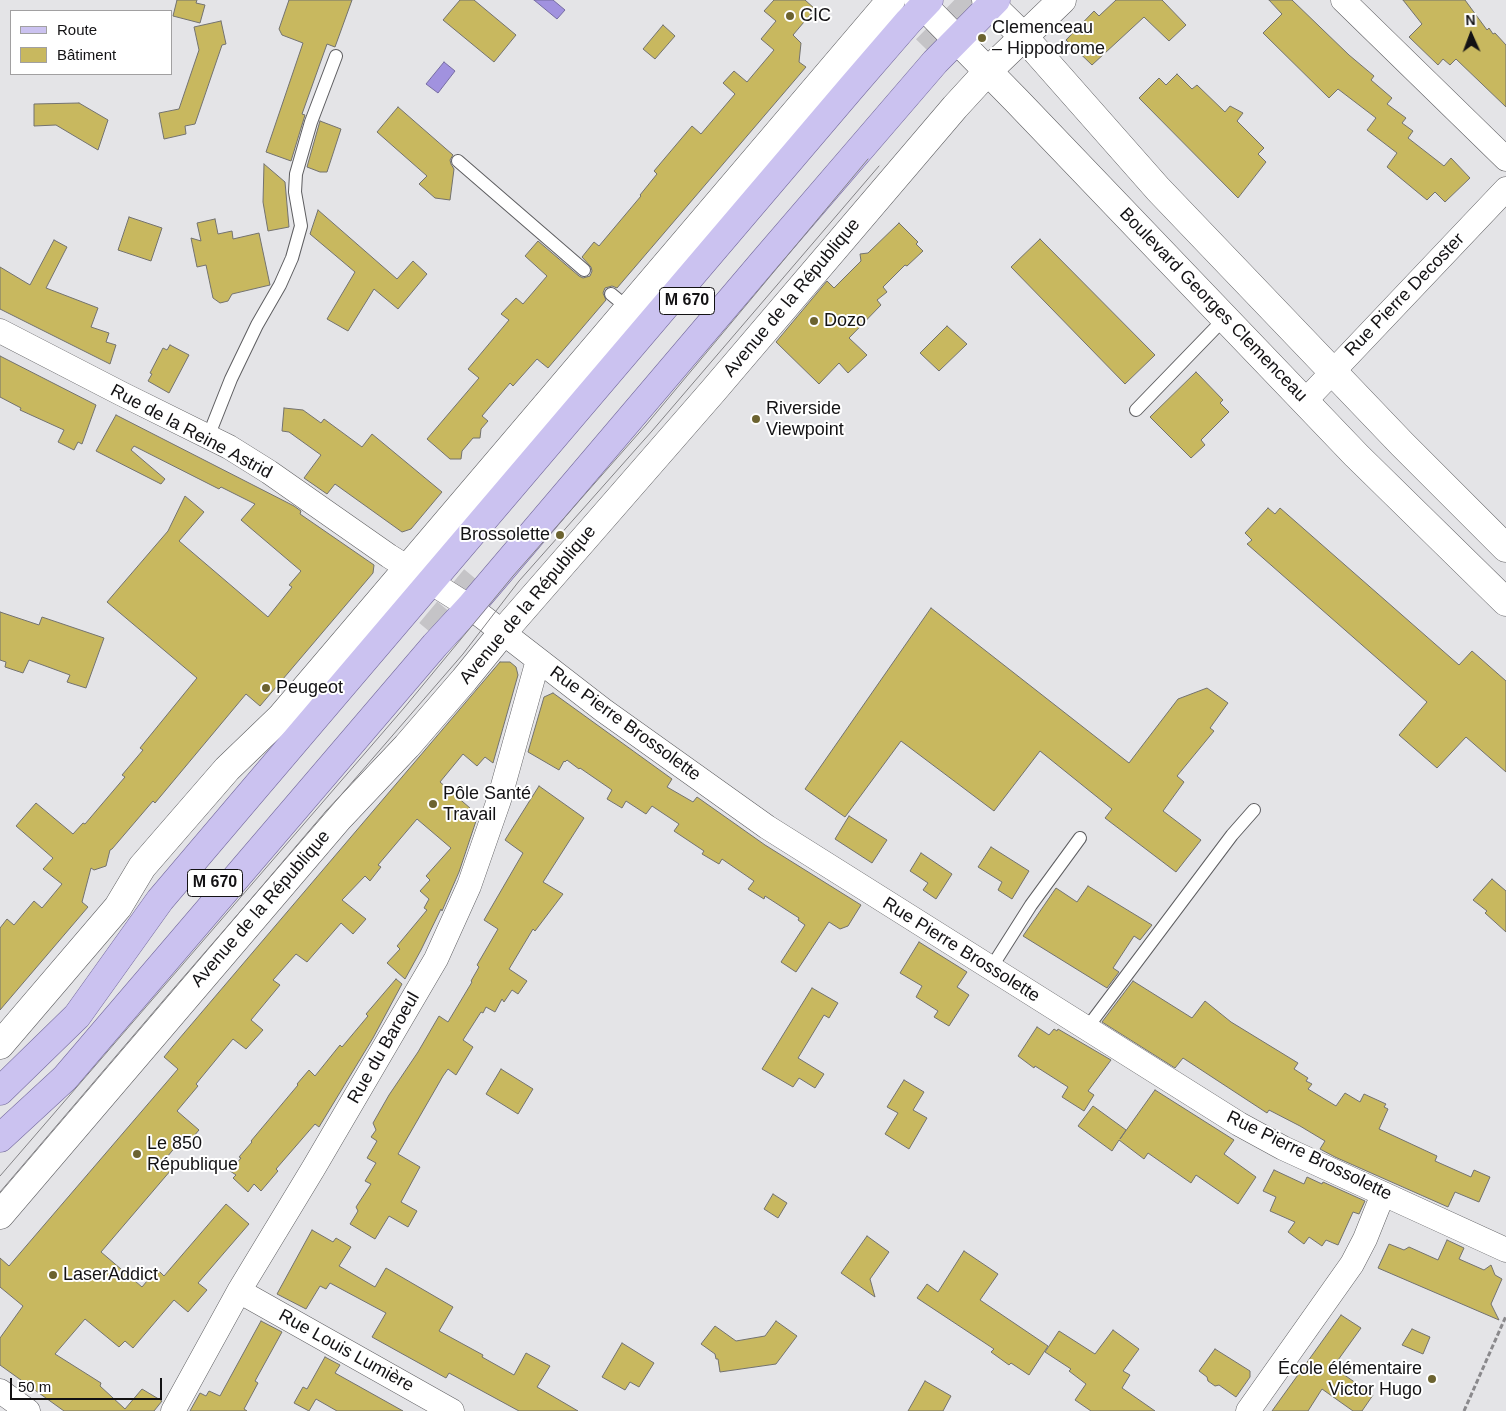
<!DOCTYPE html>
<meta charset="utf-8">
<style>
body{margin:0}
#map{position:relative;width:1506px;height:1411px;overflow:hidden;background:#e4e4e7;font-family:Arial,sans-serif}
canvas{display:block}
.legend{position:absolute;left:10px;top:10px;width:162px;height:65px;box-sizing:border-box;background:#fff;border:1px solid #a1a0a1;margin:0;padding:6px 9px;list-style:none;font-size:15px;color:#131214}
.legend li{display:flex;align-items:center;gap:10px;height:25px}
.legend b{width:25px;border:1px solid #a1a0a1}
.north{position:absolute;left:1446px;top:10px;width:50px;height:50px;-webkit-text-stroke:4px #fff;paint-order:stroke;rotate:358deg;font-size:14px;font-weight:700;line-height:20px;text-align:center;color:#131214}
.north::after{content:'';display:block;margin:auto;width:18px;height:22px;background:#131214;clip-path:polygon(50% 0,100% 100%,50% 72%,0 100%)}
.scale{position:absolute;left:10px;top:1378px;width:152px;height:22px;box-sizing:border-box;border:2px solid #131214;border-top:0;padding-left:6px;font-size:15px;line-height:18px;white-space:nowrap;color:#131214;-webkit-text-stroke:4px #fff;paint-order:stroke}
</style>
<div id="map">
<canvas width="1506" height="1411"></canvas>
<ul class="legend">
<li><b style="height:6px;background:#cbc2f0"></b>Route</li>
<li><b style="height:14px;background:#c8b85f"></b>Bâtiment</li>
</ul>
<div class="north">N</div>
<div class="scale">50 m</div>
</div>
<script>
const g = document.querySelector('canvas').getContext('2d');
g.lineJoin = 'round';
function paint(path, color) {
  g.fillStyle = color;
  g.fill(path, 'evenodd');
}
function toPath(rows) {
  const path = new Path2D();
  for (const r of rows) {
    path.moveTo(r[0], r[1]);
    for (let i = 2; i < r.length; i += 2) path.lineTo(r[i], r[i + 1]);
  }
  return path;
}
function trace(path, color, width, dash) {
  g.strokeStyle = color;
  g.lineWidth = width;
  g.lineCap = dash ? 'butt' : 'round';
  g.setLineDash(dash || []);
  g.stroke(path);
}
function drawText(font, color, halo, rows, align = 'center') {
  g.font = font + ' Arial,sans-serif';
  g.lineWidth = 4;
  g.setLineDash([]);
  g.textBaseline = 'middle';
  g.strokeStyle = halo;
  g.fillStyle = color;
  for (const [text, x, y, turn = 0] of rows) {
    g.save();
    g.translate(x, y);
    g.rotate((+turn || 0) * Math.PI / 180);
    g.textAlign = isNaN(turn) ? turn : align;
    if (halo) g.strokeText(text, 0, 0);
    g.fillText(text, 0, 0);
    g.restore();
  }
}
const water = toPath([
 [534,0,553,0,565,10,557,19,534,0],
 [444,62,455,71,438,93,426,84,444,62]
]);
const building = toPath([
 [177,0,197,0,196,3,205,5,200,23,173,16,177,0],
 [289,0,352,0,335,47,327,44,302,114,305,115,291,161,266,152,303,43,282,35,279,29,289,0],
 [460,0,474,0,516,35,494,62,443,20,460,0],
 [774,0,805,0,815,9,793,35,801,43,799,62,806,67,617,288,612,286,605,288,603,293,606,300,548,368,537,359,513,386,510,383,482,416,488,421,481,429,480,438,473,438,462,451,461,459,450,459,427,439,479,378,468,369,509,320,501,314,516,298,523,304,547,276,525,256,538,241,579,276,583,278,590,276,592,271,591,267,582,257,594,242,599,246,641,196,640,195,657,174,654,171,692,126,701,134,735,94,723,83,734,71,747,82,774,50,761,39,776,21,764,11,774,0],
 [1116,0,1162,0,1186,25,1169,41,1144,17,1092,65,1066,40,1094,11,1099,16,1116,0],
 [1269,0,1292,0,1349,55,1374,76,1371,80,1392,98,1387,104,1406,118,1402,123,1413,131,1408,138,1444,166,1451,158,1470,178,1445,202,1435,192,1427,200,1387,167,1397,153,1367,130,1376,118,1338,89,1329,98,1263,33,1282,14,1269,0],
 [1403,0,1465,0,1487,30,1489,28,1493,34,1495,33,1506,45,1506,107,1456,59,1450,65,1443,59,1438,65,1409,37,1422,24,1403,0],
 [221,21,226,44,222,45,195,124,185,126,186,134,164,139,159,113,179,109,199,50,194,27,221,21],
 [663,25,675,36,655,59,643,49,663,25],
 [1177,74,1192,89,1197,85,1225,112,1230,106,1243,113,1237,121,1264,148,1258,154,1266,162,1238,198,1139,98,1159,78,1166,85,1177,74],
 [79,103,108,120,98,150,56,125,34,126,34,104,79,103],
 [398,107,453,155,450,160,451,164,454,169,450,200,435,198,419,184,427,176,377,132,398,107],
 [320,121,341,129,327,172,320,172,307,167,320,121],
 [264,164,285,182,289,227,268,231,263,202,264,164],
 [318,210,397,279,413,261,427,274,398,309,374,289,348,331,327,319,355,272,310,234,318,210],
 [129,217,162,228,151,261,118,250,129,217],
 [215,219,218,234,232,231,233,239,259,233,270,285,232,294,228,301,220,303,213,298,206,265,197,267,191,238,201,241,197,223,215,219],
 [899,223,918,242,916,244,923,251,907,266,905,265,883,287,887,292,877,300,881,305,849,338,867,355,848,373,839,363,819,384,776,342,827,281,834,288,861,261,860,254,868,253,899,223],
 [1040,239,1155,355,1125,384,1011,267,1040,239],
 [54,240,67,247,46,288,98,308,91,327,109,333,106,342,116,345,110,364,0,309,0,267,30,285,54,240],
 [947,326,967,344,939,371,920,353,947,326],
 [170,345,189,355,169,393,148,381,152,374,150,373,163,348,167,350,170,345],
 [0,356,96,405,82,444,78,442,74,450,58,442,64,430,20,410,21,408,0,397,0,356],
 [1196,372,1223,400,1220,403,1229,412,1201,440,1205,445,1191,458,1150,417,1196,372],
 [284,408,303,410,321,423,324,419,362,447,372,434,442,492,411,529,402,532,335,484,327,494,304,478,321,455,289,432,282,431,284,408],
 [116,415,294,506,301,511,300,514,374,565,373,573,260,706,246,694,155,803,153,801,112,849,110,850,106,866,94,870,91,868,82,902,88,907,0,1010,0,928,7,919,14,925,34,901,42,908,62,884,43,869,53,858,16,826,36,803,73,834,83,823,85,824,125,777,122,775,143,750,140,748,197,678,107,602,168,531,185,496,204,512,179,541,268,617,292,587,289,585,301,571,241,520,255,504,221,487,219,489,134,446,131,450,165,479,161,484,96,451,116,415],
 [1268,508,1275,514,1280,508,1459,665,1472,651,1506,681,1506,772,1466,737,1437,768,1399,735,1427,702,1247,544,1252,540,1245,533,1268,508],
 [931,608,1129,763,1178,699,1207,688,1228,703,1210,728,1214,731,1177,776,1184,782,1163,811,1201,840,1176,872,1105,818,1112,809,1040,751,994,811,901,741,845,817,805,789,931,608],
 [0,612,39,625,42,617,104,638,86,688,67,682,70,675,29,660,23,673,5,667,6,662,0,660,0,612],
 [500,662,510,662,516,667,518,675,493,763,485,757,477,766,463,754,440,782,478,815,459,872,442,911,441,909,421,950,405,979,387,963,400,949,397,946,427,910,424,908,429,899,420,891,430,880,426,876,451,848,417,819,378,865,381,867,370,881,365,876,342,900,366,919,353,934,341,923,307,962,296,954,273,980,280,985,251,1020,263,1030,246,1049,233,1039,196,1084,198,1086,177,1111,199,1130,188,1143,182,1139,162,1163,171,1170,101,1252,142,1287,157,1269,164,1276,226,1204,249,1224,198,1283,207,1290,188,1312,174,1300,133,1348,125,1341,119,1347,85,1319,55,1354,101,1383,100,1386,125,1409,142,1389,162,1401,154,1411,64,1411,0,1365,0,1338,23,1306,0,1287,0,1258,9,1266,178,1069,164,1057,173,1046,500,662],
 [553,693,672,779,667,787,693,802,697,797,765,845,861,905,848,926,840,929,829,922,796,972,781,962,805,925,798,920,799,918,765,896,764,899,748,889,754,881,722,859,719,864,702,854,704,851,674,831,679,824,652,806,646,814,626,801,622,808,607,799,612,790,580,768,579,769,567,760,565,762,564,761,559,770,528,752,544,697,553,693],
 [539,786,584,818,543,882,563,894,535,931,533,929,509,969,527,981,518,994,512,990,504,1002,502,999,495,1012,486,1007,483,1013,481,1012,463,1040,473,1047,456,1075,448,1069,443,1076,398,1154,420,1167,401,1202,417,1211,408,1227,389,1216,375,1239,350,1224,358,1211,356,1207,371,1184,365,1181,376,1163,367,1158,377,1141,371,1137,376,1130,373,1123,389,1095,418,1052,439,1016,448,1022,472,982,471,981,479,967,477,965,498,929,484,920,523,853,505,840,539,786],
 [849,816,887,840,872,863,835,839,849,816],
 [991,847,1029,871,1012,899,998,890,1002,882,978,867,991,847],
 [921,853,952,874,936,899,923,890,928,883,910,871,921,853],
 [1492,879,1506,891,1506,932,1485,913,1487,911,1473,900,1492,879],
 [1088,886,1152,925,1140,940,1134,936,1113,968,1119,972,1107,988,1023,936,1056,888,1077,902,1088,886],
 [919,942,967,972,957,987,969,995,949,1026,934,1017,938,1011,916,997,922,986,900,973,919,942],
 [396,979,402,984,373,1038,319,1127,315,1124,276,1169,278,1171,261,1191,254,1184,248,1192,233,1178,236,1175,230,1171,241,1158,239,1157,252,1142,251,1141,298,1085,297,1084,309,1070,315,1076,340,1045,342,1047,368,1016,366,1014,396,979],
 [1133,981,1192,1018,1205,1001,1231,1022,1298,1063,1294,1069,1308,1078,1306,1081,1312,1084,1308,1089,1336,1106,1345,1093,1360,1102,1364,1094,1386,1104,1384,1107,1388,1109,1379,1129,1437,1156,1435,1161,1471,1177,1474,1170,1490,1177,1479,1202,1455,1192,1448,1207,1335,1157,1320,1149,1325,1141,1300,1126,1269,1110,1267,1113,1183,1058,1175,1068,1102,1022,1133,981],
 [812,988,838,1003,829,1018,824,1015,798,1058,824,1074,815,1088,799,1078,793,1087,762,1069,812,988],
 [1037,1027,1049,1035,1054,1029,1057,1031,1058,1029,1111,1060,1088,1091,1094,1095,1084,1111,1062,1097,1068,1087,1035,1066,1034,1068,1018,1056,1037,1027],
 [501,1069,533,1089,518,1114,486,1094,501,1069],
 [904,1080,924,1092,913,1110,927,1118,909,1149,885,1134,898,1113,887,1107,904,1080],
 [1155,1090,1234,1140,1224,1154,1256,1177,1238,1204,1196,1175,1191,1183,1148,1153,1144,1159,1119,1140,1112,1151,1078,1126,1093,1106,1126,1130,1120,1139,1155,1090],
 [1274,1170,1304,1184,1307,1177,1322,1184,1323,1182,1365,1201,1359,1214,1353,1212,1338,1245,1326,1240,1322,1246,1309,1237,1304,1244,1288,1232,1295,1222,1270,1211,1276,1197,1263,1191,1274,1170],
 [773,1194,787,1203,778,1218,764,1209,773,1194],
 [312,1230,333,1242,336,1238,351,1247,339,1266,375,1287,386,1268,453,1307,439,1331,483,1355,482,1357,514,1375,526,1353,550,1366,537,1387,578,1411,519,1411,449,1373,446,1378,372,1337,386,1313,330,1283,326,1289,320,1286,306,1309,277,1294,312,1230],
 [867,1236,889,1252,870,1279,875,1297,841,1273,867,1236],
 [1447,1240,1464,1248,1459,1259,1484,1270,1491,1265,1495,1275,1502,1279,1491,1304,1499,1320,1378,1268,1389,1244,1404,1250,1409,1247,1438,1260,1447,1240],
 [964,1251,998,1274,980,1300,1048,1346,1029,1375,1011,1363,1009,1365,991,1352,994,1349,917,1298,927,1284,938,1292,964,1251],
 [1341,1315,1361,1328,1333,1367,1373,1395,1362,1411,1353,1411,1322,1389,1308,1411,1272,1411,1341,1315],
 [261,1321,282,1332,255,1381,258,1383,244,1409,247,1411,190,1411,200,1393,206,1396,209,1391,220,1396,261,1321],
 [776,1321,797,1336,776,1364,720,1372,718,1359,716,1359,715,1354,701,1344,715,1326,736,1341,765,1336,776,1321],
 [1412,1329,1430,1337,1423,1354,1402,1345,1412,1329],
 [1113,1330,1139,1349,1123,1371,1130,1375,1122,1388,1155,1411,1091,1411,1075,1400,1086,1384,1069,1371,1071,1369,1045,1352,1059,1331,1095,1354,1113,1330],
 [622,1343,654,1363,639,1387,630,1382,625,1390,602,1377,622,1343],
 [1215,1349,1250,1371,1250,1377,1236,1397,1219,1385,1215,1386,1208,1381,1207,1377,1199,1371,1215,1349],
 [325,1357,340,1365,335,1373,403,1411,337,1411,316,1399,309,1411,294,1403,303,1387,307,1389,325,1357],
 [925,1381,951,1396,943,1411,908,1411,925,1381]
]);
const primaryTunnel = toPath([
 [926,49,974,0],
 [430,632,481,571]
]);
const path = toPath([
 [1464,1411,1506,1316]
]);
const service = toPath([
 [458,161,584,270],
 [611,294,628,308],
 [1136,410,1225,318],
 [208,437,231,379,257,325,280,285,292,258,301,226,295,192,296,174,311,122,336,56],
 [991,968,1031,905,1080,838],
 [1087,1028,1232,835,1254,810]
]);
const minor = toPath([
 [1343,0,1506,159],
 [0,331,122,394,229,447,269,472,389,556,470,607,603,710,767,827,1239,1124,1283,1148,1506,1250],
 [1305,401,1506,189],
 [239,1291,452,1411],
 [0,1391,28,1411],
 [173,1411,239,1291,313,1169,436,959,469,886,499,800,538,660],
 [1248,1411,1352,1264,1365,1239,1383,1194]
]);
const tertiary = toPath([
 [0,1045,118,907,142,867,227,769,281,717,891,0],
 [0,1215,338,819,407,746,464,680,503,632,713,391,955,107,988,71,1062,0]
]);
const secondary = toPath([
 [918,0,1017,101,1356,455,1506,602],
 [986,0,1023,36,1158,189,1402,444,1506,548]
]);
const primary = toPath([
 [0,1091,77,1016,160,900,250,794,851,88,908,22,929,0],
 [0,1138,65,1078,435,645,470,607,763,262,935,62,996,0]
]);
const tram = toPath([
 [0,1176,404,708,513,576,646,425,868,159],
 [0,1192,168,995,463,654,519,581,652,431,879,166]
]);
const markers = [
 [790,16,5,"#6c6330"],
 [982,38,5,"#6c6330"],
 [814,321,5,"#6c6330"],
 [756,419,5,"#6c6330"],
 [560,535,5,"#6c6330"],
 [266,688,5,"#6c6330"],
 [433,804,5,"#6c6330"],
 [137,1154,5,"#6c6330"],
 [53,1275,5,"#6c6330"],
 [1432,1379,5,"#6c6330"]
];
const shields = [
 [687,301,55],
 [215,883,55]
];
const shieldNames = [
 ["M 670",687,301],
 ["M 670",215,883]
];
const poiNames = [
 ["CIC",800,16],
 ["Clemenceau",992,28],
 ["– Hippodrome",992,49],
 ["Dozo",824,321],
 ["Riverside",766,409],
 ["Viewpoint",766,430],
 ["Brossolette",550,535,"right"],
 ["Peugeot",276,688],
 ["Pôle Santé",443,794],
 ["Travail",443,815],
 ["Le 850",147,1144],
 ["République",147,1165],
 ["LaserAddict",63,1275],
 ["École élémentaire",1422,1369,"right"],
 ["Victor Hugo",1422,1390,"right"]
];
const streetNames = [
 ["Rue Pierre Decoster",1405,295,-46],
 ["Avenue de la République",792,298,-50],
 ["Boulevard Georges Clemenceau",1213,305,46],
 ["Rue de la Reine Astrid",191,432,28],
 ["Avenue de la République",528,605,-50],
 ["Rue Pierre Brossolette",625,724,36],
 ["Avenue de la République",261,909,-49],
 ["Rue Pierre Brossolette",961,950,32],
 ["Rue du Baroeul",384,1048,-60],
 ["Rue Pierre Brossolette",1309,1156,26],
 ["Rue Louis Lumière",346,1351,29]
];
paint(water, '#a192df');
trace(water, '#766ca2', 1);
paint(building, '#c8b85f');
trace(building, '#73726f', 1);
trace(primaryTunnel, '#c5c4c7', 28, [28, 14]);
trace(service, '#5e5e61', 14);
trace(minor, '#5e5e61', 25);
trace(tertiary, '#5e5e61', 29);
trace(secondary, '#5e5e61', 29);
trace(primary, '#746a9c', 29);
trace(path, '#8a898c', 3, [5, 2.5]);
trace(service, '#fff', 12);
trace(minor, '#fff', 24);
trace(tertiary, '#fff', 28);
trace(secondary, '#fff', 28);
trace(primary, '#cbc2f0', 28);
trace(tram, '#848386', 1);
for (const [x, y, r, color] of markers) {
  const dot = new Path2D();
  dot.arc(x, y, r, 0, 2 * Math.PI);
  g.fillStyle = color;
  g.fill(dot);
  trace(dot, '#fff', 2);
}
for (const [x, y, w] of shields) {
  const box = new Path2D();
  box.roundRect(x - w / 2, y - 13.5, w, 27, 4);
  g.fillStyle = '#fff';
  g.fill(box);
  trace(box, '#131214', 1);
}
drawText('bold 16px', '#131214', null, shieldNames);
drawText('18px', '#131214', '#fff', poiNames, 'left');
drawText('18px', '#131214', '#fff', streetNames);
</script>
